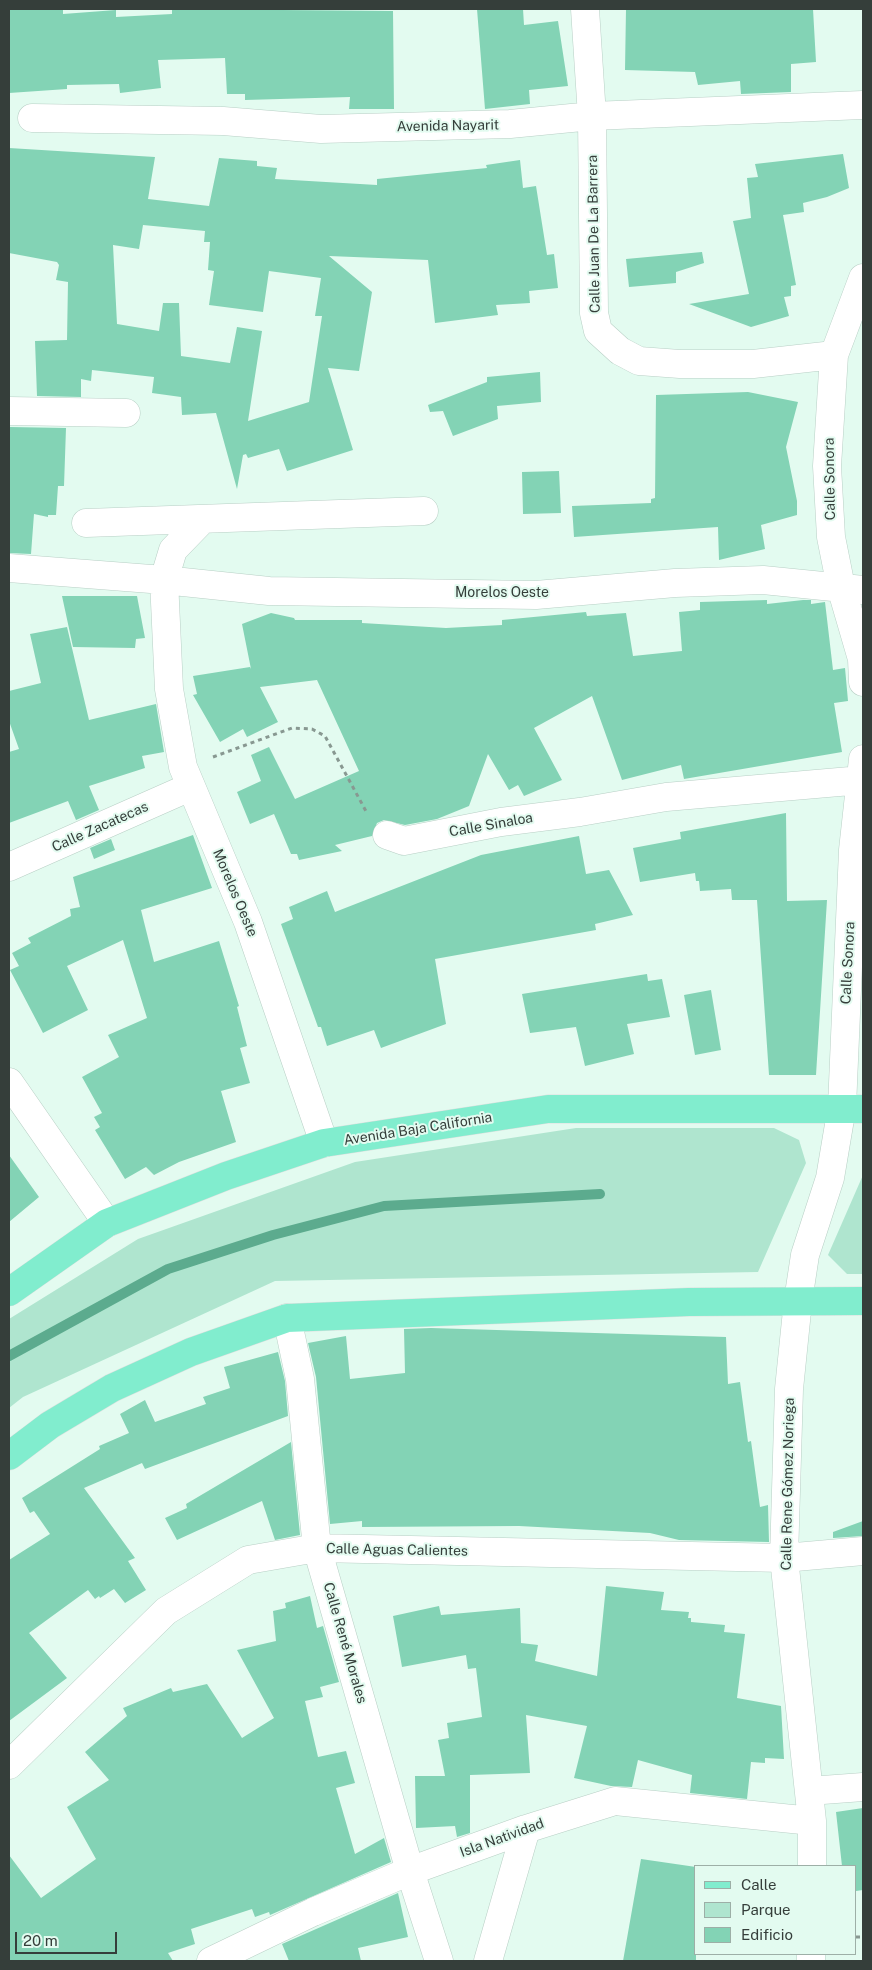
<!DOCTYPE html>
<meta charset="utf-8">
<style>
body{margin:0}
#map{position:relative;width:872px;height:1970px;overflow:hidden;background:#e3fbf0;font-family:"Public Sans",sans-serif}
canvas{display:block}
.frame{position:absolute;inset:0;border:10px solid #353e3a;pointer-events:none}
.legend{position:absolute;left:694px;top:1865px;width:162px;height:90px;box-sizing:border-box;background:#e3fbf0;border:1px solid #9dafa7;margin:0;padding:6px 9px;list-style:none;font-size:15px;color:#353e3a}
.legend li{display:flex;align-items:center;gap:10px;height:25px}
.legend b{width:25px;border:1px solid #9dafa7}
.scale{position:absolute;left:15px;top:1932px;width:102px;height:22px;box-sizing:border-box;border:2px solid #353e3a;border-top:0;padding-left:6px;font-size:15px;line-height:18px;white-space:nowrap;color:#353e3a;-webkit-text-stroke:4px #e3fbf0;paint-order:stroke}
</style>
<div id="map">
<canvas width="872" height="1970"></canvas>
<div class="frame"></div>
<ul class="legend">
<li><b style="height:6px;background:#81edce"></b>Calle</li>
<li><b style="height:14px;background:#afe5cf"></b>Parque</li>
<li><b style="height:14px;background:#83d3b5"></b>Edificio</li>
</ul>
<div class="scale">20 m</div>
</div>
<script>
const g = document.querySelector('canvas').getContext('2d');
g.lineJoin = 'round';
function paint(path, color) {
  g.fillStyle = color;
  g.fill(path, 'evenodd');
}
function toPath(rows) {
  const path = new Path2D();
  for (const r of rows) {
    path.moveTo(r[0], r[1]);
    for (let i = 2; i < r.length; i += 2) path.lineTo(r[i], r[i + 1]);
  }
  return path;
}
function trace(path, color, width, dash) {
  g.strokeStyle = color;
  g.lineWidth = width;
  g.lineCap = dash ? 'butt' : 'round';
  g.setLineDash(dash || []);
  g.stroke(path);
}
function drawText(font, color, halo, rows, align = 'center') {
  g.font = font + ' "Public Sans",sans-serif';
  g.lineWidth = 4;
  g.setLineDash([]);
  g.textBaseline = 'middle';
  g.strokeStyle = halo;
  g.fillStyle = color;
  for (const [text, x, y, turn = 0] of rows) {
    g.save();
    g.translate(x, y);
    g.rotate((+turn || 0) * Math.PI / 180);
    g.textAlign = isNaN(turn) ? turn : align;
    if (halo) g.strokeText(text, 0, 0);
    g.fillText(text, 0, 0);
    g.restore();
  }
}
const green = toPath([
 [576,1128,774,1128,799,1140,806,1163,758,1272,275,1281,23,1397,9,1408,9,1319,138,1239,355,1162],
 [863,1175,863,1274,847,1274,828,1255]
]);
const stream = toPath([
 [9,1356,168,1269,273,1235,384,1206,600,1194]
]);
const building = toPath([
 [9,9,63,9,63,14,116,10,116,17,172,14,172,9,393,11,394,109,349,109,350,97,245,100,245,94,227,94,225,58,158,60,161,88,120,93,119,84,67,85,67,89,9,93],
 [477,9,523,9,524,25,558,21,568,86,529,90,530,104,485,109],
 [626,9,813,9,816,62,791,64,791,92,741,94,740,81,698,85,695,72,625,70],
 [9,148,155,157,148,199,209,206,219,158,257,161,257,166,277,168,275,179,377,185,377,179,487,168,486,165,520,160,523,188,536,186,547,255,554,254,558,288,529,291,530,303,496,305,498,315,435,323,428,260,329,256,372,292,359,371,328,368,353,450,287,471,279,449,248,458,246,454,243,455,237,489,216,413,182,415,181,397,152,393,154,377,92,370,91,381,81,379,81,397,37,396,35,341,67,340,68,282,56,280,59,265,57,262,9,253],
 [143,225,205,231,204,242,210,242,208,270,214,271,209,305,263,312,269,271,321,278,315,316,322,316,309,402,248,421,262,331,237,327,230,363,181,356,179,303,163,303,159,331,117,324,113,245,139,249],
 [843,154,849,188,827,197,803,203,804,212,783,215,796,285,791,286,791,296,784,297,789,316,751,327,689,304,749,294,733,221,751,218,747,178,758,177,755,164],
 [702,252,704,263,676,272,676,283,629,287,626,259],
 [540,372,541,402,497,406,498,419,453,436,443,411,430,412,428,405,487,382,487,377],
 [748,392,798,402,786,447,797,501,797,515,761,525,765,549,719,560,718,527,574,537,572,506,651,503,651,499,655,498,656,395],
 [9,427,66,428,64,486,58,486,56,515,48,515,48,517,34,514,31,554,9,553],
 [559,471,561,513,523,514,522,472],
 [62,596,137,596,145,638,136,639,135,648,73,647],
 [767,600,767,604,803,600,811,600,811,604,825,602,833,670,845,668,848,701,834,703,842,752,684,779,681,765,622,780,592,696,534,728,562,780,524,796,518,785,509,790,488,754,469,806,437,819,405,825,384,820,377,823,372,836,335,845,342,851,299,860,297,854,291,854,274,814,250,824,237,792,261,781,251,755,269,747,295,799,359,771,317,680,260,687,278,722,247,737,243,729,220,742,193,695,197,694,193,676,250,667,251,669,242,624,271,613,294,618,295,620,362,620,362,623,446,628,502,625,502,620,586,612,587,616,626,613,633,656,682,651,679,612,700,610,700,602],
 [67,627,89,720,156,704,164,752,142,756,145,768,89,786,99,810,76,820,68,801,9,823,9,752,19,749,9,721,9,691,41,683,30,634],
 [786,813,787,901,827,900,816,1075,769,1075,757,900,732,900,731,889,700,891,699,881,696,881,695,873,640,882,633,848,681,839,680,832],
 [193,835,212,888,141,910,154,962,219,941,239,1006,237,1007,247,1046,240,1048,250,1083,221,1091,236,1142,179,1162,154,1175,146,1167,125,1179,95,1130,100,1127,94,1117,102,1113,82,1077,119,1057,108,1035,147,1018,123,940,67,966,88,1010,43,1033,10,970,19,966,12,953,31,943,28,938,71,916,70,909,80,907,73,877],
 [579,836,586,874,609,870,633,915,595,924,596,930,435,959,446,1024,381,1048,374,1030,327,1046,321,1027,318,1027,281,924,293,919,289,907,327,891,335,912,481,855],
 [111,839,115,850,94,859,90,848],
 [647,974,648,981,662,979,670,1017,627,1024,634,1054,585,1066,576,1027,530,1033,522,994],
 [711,990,721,1050,695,1055,684,995],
 [9,1155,39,1197,9,1222],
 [431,1328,726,1337,728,1384,740,1382,748,1442,751,1441,760,1507,768,1505,769,1542,679,1540,650,1533,519,1526,362,1527,362,1521,330,1524,316,1377,308,1343,346,1336,350,1379,405,1373,404,1329],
 [278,1352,285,1381,288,1416,145,1469,142,1463,84,1488,135,1558,128,1561,146,1590,125,1603,114,1589,100,1598,99,1596,95,1599,88,1590,29,1633,67,1678,9,1721,9,1560,50,1534,34,1511,30,1513,22,1498,100,1449,99,1446,129,1433,120,1414,145,1400,155,1422,206,1404,203,1397,230,1388,224,1367],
 [291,1442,300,1535,275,1540,262,1501,177,1540,165,1518,187,1508,186,1504],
 [863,1521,863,1536,833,1538,833,1532],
 [606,1586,664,1592,661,1610,689,1612,688,1618,691,1618,691,1622,725,1625,724,1632,745,1634,737,1698,781,1706,784,1759,765,1758,765,1763,751,1762,747,1799,690,1793,692,1775,638,1760,632,1787,611,1786,574,1778,587,1726,526,1715,530,1773,470,1775,470,1833,457,1837,455,1826,416,1828,415,1776,445,1776,438,1740,449,1738,447,1723,482,1717,476,1668,468,1669,466,1655,402,1667,393,1616,439,1606,441,1615,520,1608,521,1643,538,1645,535,1661,597,1676],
 [310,1596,317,1628,323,1626,339,1682,320,1687,323,1697,305,1701,318,1757,346,1751,355,1783,336,1788,355,1854,384,1838,391,1862,270,1915,269,1912,255,1917,252,1909,191,1929,195,1944,168,1953,173,1961,9,1961,9,1855,41,1898,96,1859,67,1807,109,1780,85,1752,127,1716,123,1708,171,1688,173,1692,207,1684,242,1738,274,1718,237,1650,276,1641,273,1611,286,1608,285,1603],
 [863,1808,863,1890,856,1891,856,1866,842,1866,836,1812],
 [641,1859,696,1867,696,1961,623,1961],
 [398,1893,408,1937,358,1948,361,1961,289,1961,282,1944]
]);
const path = toPath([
 [213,757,292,728,312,729,325,736,367,813],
 [856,1937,863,1937]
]);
const minor = toPath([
 [585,9,592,116,594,313,598,331,620,351,639,361,680,364,753,364,834,355],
 [32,118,223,121,321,129,510,124,592,116,863,105],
 [863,278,834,355,827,466,831,537,841,587,862,659,863,682],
 [9,411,126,413],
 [203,519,173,550,164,580,169,689,183,767,248,922,324,1143],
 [86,523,424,511],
 [9,568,164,580,269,591,536,595,675,583,763,580,863,590],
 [387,835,404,841,501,822,580,812,666,797,862,780],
 [9,867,190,787],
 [9,1082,107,1223],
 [287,1318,300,1379,317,1548,410,1871,439,1961],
 [9,1765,166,1611,248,1560,317,1548,784,1558,863,1551],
 [809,1791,863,1787],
 [812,1866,812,1821,784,1558,789,1389,798,1301,805,1255,830,1178,842,1107,853,850,863,759],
 [811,1954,811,1961],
 [211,1961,313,1912,410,1871,526,1829,615,1801,812,1821],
 [488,1961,526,1829]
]);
const major = toPath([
 [9,1292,107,1223,226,1176,324,1143,548,1109,863,1109],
 [9,1456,50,1425,112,1388,191,1352,287,1318,689,1302,863,1301]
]);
const streetNames = [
 ["Avenida Nayarit",448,126,-1],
 ["Calle Juan De La Barrera",594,234,-91],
 ["Calle Sonora",830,479,-91],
 ["Morelos Oeste",502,593],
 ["Calle Sinaloa",491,825,-10],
 ["Calle Zacatecas",100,827,-24],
 ["Morelos Oeste",235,893,67],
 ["Calle Sonora",848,963,-87],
 ["Avenida Baja California",418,1129,-9],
 ["Calle Rene Gómez Noriega",788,1484,-89],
 ["Calle Aguas Calientes",397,1550,1],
 ["Calle René Morales",345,1643,74],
 ["Isla Natividad",502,1838,-20]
];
paint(green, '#afe5cf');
trace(stream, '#5cab8e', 10);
paint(building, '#83d3b5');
trace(minor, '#b8cfc5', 29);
trace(major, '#dfe0df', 29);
trace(path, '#889891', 3, [4, 4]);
trace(minor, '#fff', 28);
trace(major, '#81edce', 28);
drawText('14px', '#353e3a', '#e3fbf0', streetNames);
</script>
